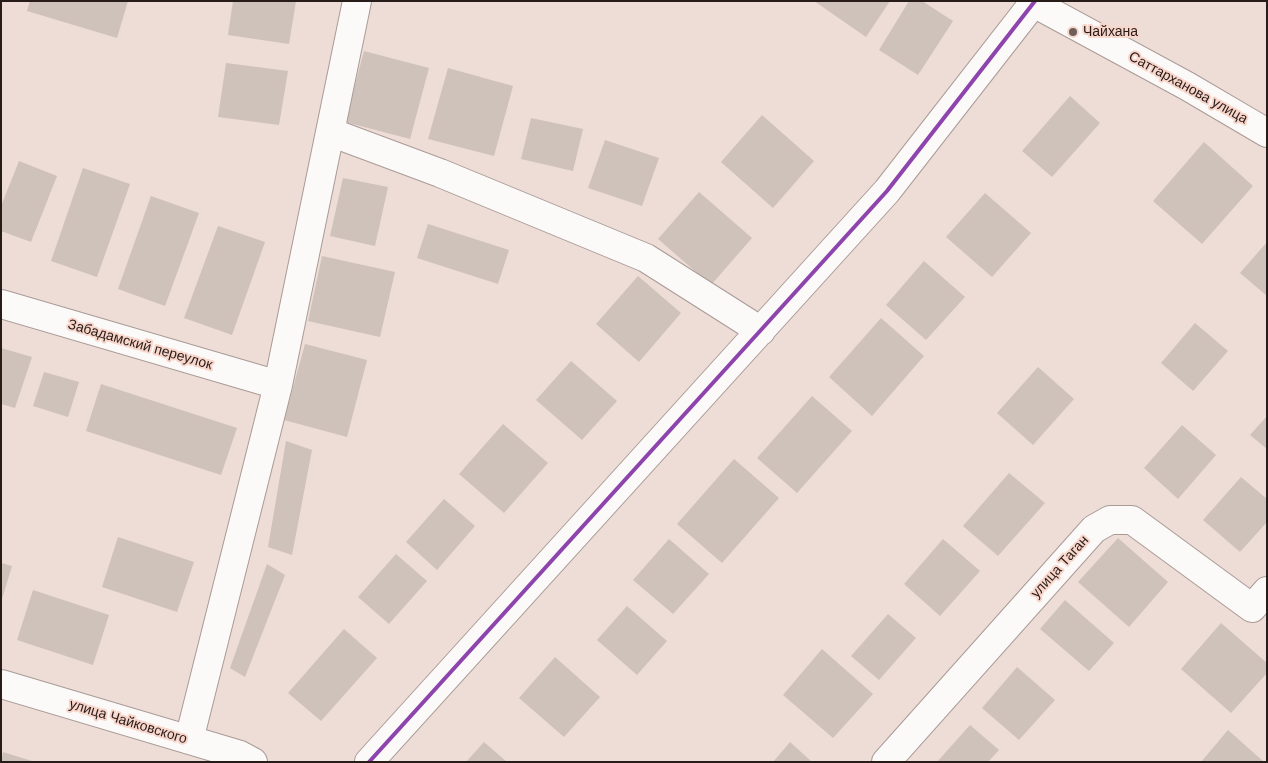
<!DOCTYPE html>
<meta charset="utf-8">
<style>
body{margin:0}
#map{position:relative;width:1268px;height:763px;overflow:hidden;background:#eedcd6;font-family:Arial,sans-serif}
canvas{display:block}
.frame{position:absolute;inset:0;border:2px solid #281c18;pointer-events:none}
</style>
<div id="map">
<canvas width="1268" height="763"></canvas>
<div class="frame"></div>
</div>
<script>
const g = document.querySelector('canvas').getContext('2d');
g.lineJoin = 'round';
function paint(path, color) {
  g.fillStyle = color;
  g.fill(path, 'evenodd');
}
function toPath(rows) {
  const path = new Path2D();
  for (const r of rows) {
    path.moveTo(r[0], r[1]);
    for (let i = 2; i < r.length; i += 2) path.lineTo(r[i], r[i + 1]);
  }
  return path;
}
function trace(path, color, width, dash) {
  g.strokeStyle = color;
  g.lineWidth = width;
  g.lineCap = dash ? 'butt' : 'round';
  g.setLineDash(dash || []);
  g.stroke(path);
}
function drawText(font, color, halo, rows, align = 'center') {
  g.font = font + ' Arial,sans-serif';
  g.lineWidth = 4;
  g.setLineDash([]);
  g.textBaseline = 'middle';
  g.strokeStyle = halo;
  g.fillStyle = color;
  for (const [text, x, y, turn = 0] of rows) {
    g.save();
    g.translate(x, y);
    g.rotate((+turn || 0) * Math.PI / 180);
    g.textAlign = isNaN(turn) ? turn : align;
    if (halo) g.strokeText(text, 0, 0);
    g.fillText(text, 0, 0);
    g.restore();
  }
}
const building = toPath([
 [30,1,128,1,117,38,27,11],
 [233,1,296,1,289,44,228,35],
 [814,1,890,1,866,37],
 [909,1,922,1,953,21,918,75,879,50],
 [364,51,429,68,410,139,345,122],
 [226,63,288,71,279,125,218,117],
 [448,68,513,86,494,156,428,139],
 [1070,96,1100,123,1052,177,1022,151],
 [762,115,814,161,773,208,721,162],
 [531,118,583,129,573,171,521,159],
 [605,140,659,158,642,206,588,188],
 [1204,142,1253,186,1202,244,1153,201],
 [19,161,57,176,31,242,1,231,1,206],
 [83,168,130,184,97,277,51,261],
 [343,178,388,187,375,246,330,236],
 [699,192,752,238,711,285,658,239],
 [985,193,1031,233,992,277,946,237],
 [151,196,199,213,165,306,118,289],
 [428,224,509,250,498,284,417,258],
 [218,226,265,242,232,335,184,318],
 [1267,242,1267,296,1240,273],
 [322,256,395,272,380,337,308,321],
 [924,261,965,297,926,340,886,305],
 [638,276,681,313,639,362,596,324],
 [881,318,924,356,872,416,829,377],
 [1195,323,1228,351,1193,391,1161,363],
 [305,344,367,360,347,437,284,420],
 [1,348,32,357,15,408,1,404],
 [571,361,617,401,582,440,536,400],
 [1038,367,1074,399,1033,445,997,413],
 [44,372,79,382,68,417,33,406],
 [101,384,237,428,221,475,86,431],
 [812,396,852,431,797,493,757,458],
 [1267,416,1267,449,1250,435],
 [503,424,548,463,504,513,459,474],
 [1182,425,1216,455,1178,499,1144,468],
 [286,441,312,450,292,555,268,547],
 [734,459,779,498,722,563,677,524],
 [1009,473,1045,503,998,556,963,526],
 [1241,477,1267,499,1267,522,1240,552,1203,520],
 [444,499,475,526,437,570,406,542],
 [118,537,194,562,177,612,102,587],
 [1118,538,1168,582,1129,627,1078,582],
 [669,539,709,574,673,614,633,580],
 [943,539,980,571,940,616,904,584],
 [396,554,427,581,389,624,358,597],
 [1,563,12,566,2,599,1,599],
 [267,564,285,575,245,677,230,668],
 [33,590,109,615,93,665,17,640],
 [1065,600,1114,643,1089,671,1040,629],
 [627,606,667,641,637,675,597,640],
 [888,614,916,638,879,680,851,656],
 [1221,623,1267,663,1267,673,1231,713,1181,669],
 [344,629,377,658,321,721,288,693],
 [822,649,873,694,833,738,783,695],
 [555,657,600,697,564,737,519,698],
 [1017,667,1055,700,1019,740,982,708],
 [970,725,999,750,988,762,937,762],
 [1228,730,1264,762,1201,762],
 [484,742,507,762,466,762],
 [790,742,812,762,773,762],
 [3,752,32,761,32,762,1,762]
]);
const street = toPath([
 [330,132,440,173,646,258,761,331],
 [1,304,278,385],
 [1,684,240,755,253,762],
 [189,740,278,385,357,1],
 [369,762,887,191,1035,1],
 [886,762,1094,529,1110,520,1132,520,1252,608,1267,591]
]);
const secondary = toPath([
 [1030,1,1187,86,1267,133]
]);
const bus1 = toPath([
 [369,762,887,191,1035,1]
]);
const markers = [
 [1073,32,5,"#6d5f5a"]
];
const poiNames = [
 ["Чайхана",1083,32]
];
const streetNames = [
 ["Саттарханова улица",1188,88,29],
 ["Забадамский переулок",140,345,16],
 ["улица Таган",1060,567,-48],
 ["улица Чайковского",128,722,17]
];
paint(building, '#cfc2bb');
trace(street, '#a99b97', 30);
trace(secondary, '#a99b97', 30);
trace(street, '#fcfaf9', 28);
trace(secondary, '#fcfaf9', 28);
trace(bus1, '#8e44ad', 4);
for (const [x, y, r, color] of markers) {
  const dot = new Path2D();
  dot.arc(x, y, r, 0, 2 * Math.PI);
  g.fillStyle = color;
  g.fill(dot);
  trace(dot, '#f9d6cb', 2);
}
drawText('14px', '#281c18', '#f9d6cb', poiNames, 'left');
drawText('14px', '#281c18', '#f9d6cb', streetNames);
</script>
